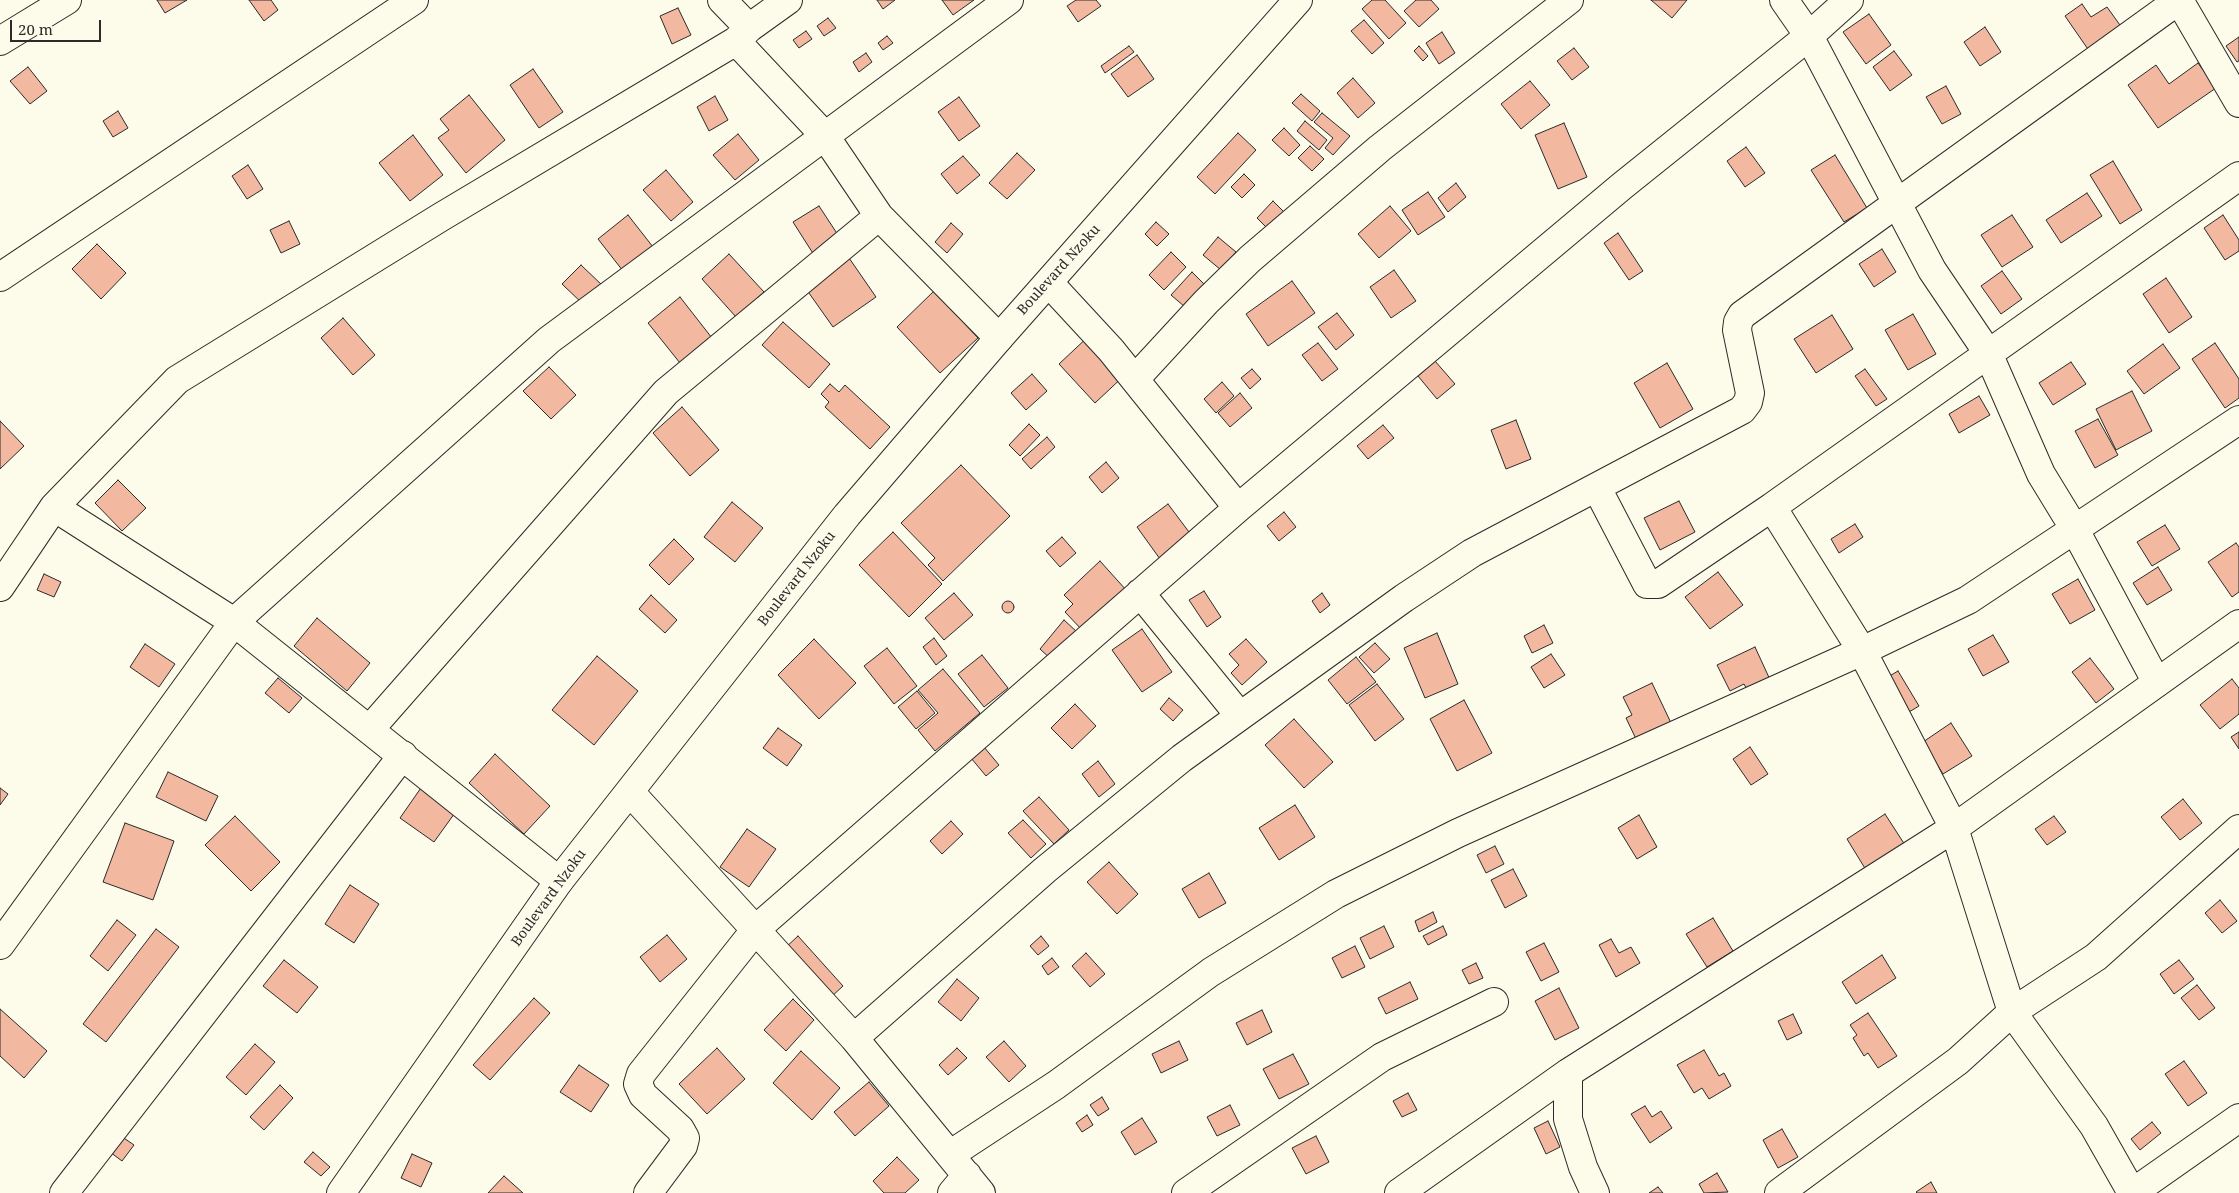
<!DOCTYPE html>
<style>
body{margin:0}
#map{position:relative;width:2239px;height:1193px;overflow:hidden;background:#fdfbea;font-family:"Noto Serif",serif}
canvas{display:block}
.scale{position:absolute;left:10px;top:20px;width:91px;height:22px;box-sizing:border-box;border:2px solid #2b2b2b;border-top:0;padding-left:6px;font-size:15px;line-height:18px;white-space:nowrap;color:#2b2b2b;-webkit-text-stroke:4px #fdfbea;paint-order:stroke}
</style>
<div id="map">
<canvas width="2239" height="1193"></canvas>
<div class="scale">20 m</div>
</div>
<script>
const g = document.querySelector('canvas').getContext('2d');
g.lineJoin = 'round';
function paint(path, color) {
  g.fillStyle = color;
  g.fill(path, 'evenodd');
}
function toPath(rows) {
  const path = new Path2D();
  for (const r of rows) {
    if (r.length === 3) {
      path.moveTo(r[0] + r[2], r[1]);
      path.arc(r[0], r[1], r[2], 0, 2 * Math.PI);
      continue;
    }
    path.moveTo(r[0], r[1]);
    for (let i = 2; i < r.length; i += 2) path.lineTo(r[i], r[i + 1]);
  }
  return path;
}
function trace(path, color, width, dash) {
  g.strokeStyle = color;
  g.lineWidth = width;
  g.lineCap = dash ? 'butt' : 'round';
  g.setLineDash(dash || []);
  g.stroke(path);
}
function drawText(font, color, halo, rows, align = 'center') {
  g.font = font + ' "Noto Serif",serif';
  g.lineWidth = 4;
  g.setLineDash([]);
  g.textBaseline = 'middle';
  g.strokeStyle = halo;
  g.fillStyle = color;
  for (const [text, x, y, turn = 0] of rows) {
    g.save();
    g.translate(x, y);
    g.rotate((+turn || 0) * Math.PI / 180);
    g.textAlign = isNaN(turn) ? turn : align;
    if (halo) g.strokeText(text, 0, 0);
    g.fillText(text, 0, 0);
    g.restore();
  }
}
const building = toPath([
 [157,0,187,0,165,13,157,0],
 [249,0,271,0,278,10,264,21,249,0],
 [877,0,895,0,883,9,877,0],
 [942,0,974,0,953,15,942,0],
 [1076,0,1096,0,1101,6,1078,22,1067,6,1076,0],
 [1372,0,1385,0,1406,23,1389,39,1362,9,1372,0],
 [1416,0,1431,0,1439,9,1419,27,1404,11,1416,0],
 [1651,0,1687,0,1672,18,1651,0],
 [2082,4,2091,17,2107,7,2125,32,2092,55,2065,16,2082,4],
 [678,8,691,35,672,44,660,16,678,8],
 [1869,14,1891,45,1866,64,1843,32,1869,14],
 [828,18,836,28,824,36,817,26,828,18],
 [1364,20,1384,43,1372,54,1351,31,1364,20],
 [1985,27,2001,52,1980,66,1964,42,1985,27],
 [806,31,812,39,799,48,793,40,806,31],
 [1442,32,1455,53,1439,64,1426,43,1442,32],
 [887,36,893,43,883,50,878,43,887,36],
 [2239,37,2239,61,2237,62,2226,46,2239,37],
 [1129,46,1134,52,1105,73,1101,66,1129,46],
 [1419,46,1428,56,1423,61,1414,51,1419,46],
 [1574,48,1589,67,1572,80,1557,61,1574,48],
 [1894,51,1912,75,1890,91,1873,67,1894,51],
 [866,53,872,62,859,72,853,62,866,53],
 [1137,55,1154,79,1128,97,1111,74,1137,55],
 [2198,63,2216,88,2158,128,2128,85,2156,65,2169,84,2198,63],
 [28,67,47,91,30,104,10,81,28,67],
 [533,69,563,112,539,128,510,85,533,69],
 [1353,78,1375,103,1358,118,1337,93,1353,78],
 [1530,81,1550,105,1521,129,1501,104,1530,81],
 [1946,86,1961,114,1942,124,1926,97,1946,86],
 [1301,94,1320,111,1312,121,1292,103,1301,94],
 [469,95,505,140,466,173,438,138,449,130,440,119,469,95],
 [715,96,728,120,709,131,697,107,715,96],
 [959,97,980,126,959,141,938,112,959,97],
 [118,111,128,128,113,137,103,121,118,111],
 [1322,113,1350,136,1333,155,1325,148,1333,138,1314,122,1322,113],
 [1305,121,1327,140,1319,150,1297,131,1305,121],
 [1564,123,1587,177,1558,189,1535,135,1564,123],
 [1284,128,1300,145,1289,156,1272,140,1284,128],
 [1238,133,1256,150,1215,194,1197,177,1238,133],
 [738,134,759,160,735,180,713,155,738,134],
 [413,135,443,175,410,201,379,163,413,135],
 [1310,146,1324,159,1312,171,1298,158,1310,146],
 [1746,147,1765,173,1745,187,1727,161,1746,147],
 [1017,153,1035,170,1007,199,989,183,1017,153],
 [1835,155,1867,208,1844,222,1811,170,1835,155],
 [963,156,980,175,957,194,941,174,963,156],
 [2113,161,2142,210,2120,224,2090,175,2113,161],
 [248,165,263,189,247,199,232,176,248,165],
 [666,170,693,202,671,221,643,190,666,170],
 [1244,174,1255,185,1242,198,1231,187,1244,174],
 [1456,183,1466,197,1448,212,1438,198,1456,183],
 [1428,192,1445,217,1418,235,1402,210,1428,192],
 [2087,193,2102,216,2061,243,2046,220,2087,193],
 [1273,201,1284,212,1268,229,1257,218,1273,201],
 [819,206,840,238,814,255,793,222,819,206],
 [1390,206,1411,231,1379,258,1358,234,1390,206],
 [628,215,653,247,623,271,598,239,628,215],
 [2012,215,2033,247,2002,267,1981,235,2012,215],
 [2223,215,2239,240,2239,251,2225,260,2204,228,2223,215],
 [289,221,300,244,281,253,270,230,289,221],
 [1156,222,1169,234,1157,246,1145,234,1156,222],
 [951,223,963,234,947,253,935,242,951,223],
 [1618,233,1643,271,1629,280,1604,243,1618,233],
 [1218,237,1236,252,1221,270,1203,255,1218,237],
 [97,244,126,273,101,299,72,269,97,244],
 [1882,249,1896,272,1874,287,1859,264,1882,249],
 [1171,252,1186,267,1164,290,1149,275,1171,252],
 [729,254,764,292,736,317,702,279,729,254],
 [847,255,876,297,833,327,804,286,847,255],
 [581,265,603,286,584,305,562,284,581,265],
 [1394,270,1416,301,1391,318,1370,287,1394,270],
 [2002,271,2022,299,2001,314,1981,286,2002,271],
 [1192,272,1205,285,1185,307,1171,295,1192,272],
 [2166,278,2192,317,2169,333,2143,294,2166,278],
 [1292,281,1315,313,1268,346,1246,314,1292,281],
 [934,291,978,338,940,373,897,327,934,291],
 [680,297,712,338,680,363,648,323,680,297],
 [1337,313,1354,335,1336,350,1318,327,1337,313],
 [1913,314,1936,354,1908,370,1885,330,1913,314],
 [1832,315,1853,349,1816,373,1794,339,1832,315],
 [343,318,375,355,353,375,321,338,343,318],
 [783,322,830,364,809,388,762,345,783,322],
 [1091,334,1128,372,1095,403,1059,364,1091,334],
 [1318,343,1338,369,1322,381,1302,355,1318,343],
 [2215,343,2239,379,2239,398,2225,408,2192,359,2215,343],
 [2163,344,2180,368,2144,394,2127,371,2163,344],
 [1435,361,1455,384,1437,399,1418,376,1435,361],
 [2071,362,2086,384,2053,405,2039,383,2071,362],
 [1667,363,1693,409,1660,428,1634,383,1667,363],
 [549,367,576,395,551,419,523,391,549,367],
 [1252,369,1261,379,1250,389,1241,378,1252,369],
 [1865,369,1887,399,1876,406,1855,376,1865,369],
 [1032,374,1047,391,1026,410,1011,393,1032,374],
 [1222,382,1234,396,1216,413,1204,399,1222,382],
 [830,384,839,392,845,385,890,427,870,449,825,407,829,402,821,394,830,384],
 [2132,391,2152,431,2116,450,2096,409,2132,391],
 [1240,393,1252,408,1230,427,1218,413,1240,393],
 [1979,396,1990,415,1959,433,1949,414,1979,396],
 [682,407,719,450,690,476,653,433,682,407],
 [2098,419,2118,455,2095,468,2075,431,2098,419],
 [1516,420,1531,459,1506,469,1491,430,1516,420],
 [0,421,24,446,0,469,0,421],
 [1029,424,1040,435,1020,456,1009,445,1029,424],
 [1383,425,1394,438,1368,459,1357,446,1383,425],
 [1047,437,1055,447,1031,469,1022,459,1047,437],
 [1106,462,1119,478,1102,493,1089,477,1106,462],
 [961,465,1010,516,943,581,928,565,935,558,901,523,961,465],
 [118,480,146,508,122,531,95,503,118,480],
 [1679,501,1695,532,1660,550,1644,518,1679,501],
 [732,502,763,528,735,562,704,537,732,502],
 [1168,504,1192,536,1160,559,1137,527,1168,504],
 [1284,512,1296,527,1279,541,1267,526,1284,512],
 [1855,524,1863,537,1839,553,1831,539,1855,524],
 [2165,525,2180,549,2152,566,2137,542,2165,525],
 [893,532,942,584,909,617,859,565,893,532],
 [1062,537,1076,553,1060,567,1046,551,1062,537],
 [674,539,694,559,669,585,649,565,674,539],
 [2236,543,2239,547,2239,592,2232,597,2208,562,2236,543],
 [1100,561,1127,591,1083,631,1065,612,1073,604,1064,595,1100,561],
 [2158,567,2172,590,2147,605,2133,583,2158,567],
 [1718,572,1743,605,1710,629,1685,597,1718,572],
 [44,574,61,582,54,597,37,590,44,574],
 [2078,579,2095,610,2070,624,2052,594,2078,579],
 [1204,591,1221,617,1207,627,1189,600,1204,591],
 [954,593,973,615,944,640,925,618,954,593],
 [1322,593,1330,605,1320,613,1312,601,1322,593],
 [651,595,677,620,665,633,639,609,651,595],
 [1008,607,6],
 [317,618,370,663,347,691,294,646,317,618],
 [1064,620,1077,632,1052,660,1040,649,1064,620],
 [1544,625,1553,643,1532,653,1524,636,1544,625],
 [1142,629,1172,672,1142,692,1112,650,1142,629],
 [1437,633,1458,684,1425,698,1404,648,1437,633],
 [1993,635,2009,662,1983,676,1968,649,1993,635],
 [934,638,947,656,936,665,923,647,934,638],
 [814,639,856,683,819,719,778,675,814,639],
 [1246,639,1267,662,1242,685,1231,673,1239,665,1229,654,1246,639],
 [1375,643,1390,659,1374,673,1359,657,1375,643],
 [145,644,175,664,159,687,130,667,145,644],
 [1755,647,1772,684,1750,695,1744,684,1730,691,1717,665,1755,647],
 [887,648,917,686,894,704,864,666,887,648],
 [1551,654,1565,675,1544,688,1531,667,1551,654],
 [982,655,1008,688,984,707,958,674,982,655],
 [597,656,638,691,594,745,552,710,597,656],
 [1356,657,1376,682,1347,704,1328,680,1356,657],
 [2090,658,2114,689,2096,703,2072,672,2090,658],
 [943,669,980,713,935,751,918,730,938,713,918,690,943,669],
 [1898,671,1919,706,1904,715,1883,680,1898,671],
 [278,678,302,698,289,713,265,693,278,678],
 [2232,679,2239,688,2239,714,2220,729,2200,705,2232,679],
 [1652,683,1672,725,1637,741,1626,718,1632,715,1623,697,1652,683],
 [1377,684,1404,719,1375,741,1349,705,1377,684],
 [917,691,935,713,916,729,898,707,917,691],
 [1169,698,1183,710,1173,721,1160,709,1169,698],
 [1464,700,1492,753,1457,771,1430,719,1464,700],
 [1075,704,1096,726,1072,749,1051,728,1075,704],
 [1294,719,1333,762,1304,788,1265,745,1294,719],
 [1951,723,1972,756,1943,774,1923,742,1951,723],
 [778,728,802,745,787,766,763,748,778,728],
 [2239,732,2239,749,2231,737,2239,732],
 [984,747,999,765,986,776,971,758,984,747],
 [1750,747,1768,774,1751,785,1733,759,1750,747],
 [495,754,550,806,524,834,469,783,495,754],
 [1098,761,1115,784,1099,797,1082,774,1098,761],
 [168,772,218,796,206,821,156,797,168,772],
 [423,785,457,810,434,842,400,818,423,785],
 [0,788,8,794,0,805,0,788],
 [1039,797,1069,830,1054,844,1023,811,1039,797],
 [2183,799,2202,823,2180,840,2161,817,2183,799],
 [1295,805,1315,837,1279,860,1259,828,1295,805],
 [1885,814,1905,845,1866,870,1847,839,1885,814],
 [1639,815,1657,847,1637,859,1618,828,1639,815],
 [235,816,280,862,251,891,205,845,235,816],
 [2054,816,2066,832,2047,845,2035,829,2054,816],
 [1023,820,1046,844,1031,858,1008,833,1023,820],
 [951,821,963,834,942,854,930,841,951,821],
 [125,823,174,841,153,900,103,882,125,823],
 [747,829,776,849,749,887,720,867,747,829],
 [1495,846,1504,864,1486,873,1477,855,1495,846],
 [1109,862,1138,894,1117,914,1087,882,1109,862],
 [1513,869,1527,896,1505,908,1491,880,1513,869],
 [1209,873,1226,903,1199,918,1182,889,1209,873],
 [350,885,379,904,354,943,325,924,350,885],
 [2220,900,2237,921,2222,933,2205,913,2220,900],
 [1433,912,1437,922,1419,932,1415,921,1433,912],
 [1713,918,1733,951,1707,967,1686,934,1713,918],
 [117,920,136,935,108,971,90,956,117,920],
 [1384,926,1394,947,1370,959,1360,938,1384,926],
 [1443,926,1447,935,1428,945,1423,936,1443,926],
 [156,929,179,947,106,1042,83,1024,156,929],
 [667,935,687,959,660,982,640,957,667,935],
 [798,936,843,986,830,998,784,949,798,936],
 [1041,936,1049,946,1038,955,1030,946,1041,936],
 [1611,939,1619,953,1631,947,1640,963,1616,977,1599,945,1611,939],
 [1544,943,1559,972,1541,981,1526,952,1544,943],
 [1355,946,1365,967,1342,978,1332,958,1355,946],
 [1086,953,1105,974,1090,987,1072,966,1086,953],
 [1882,955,1896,978,1856,1004,1842,982,1882,955],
 [1052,958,1059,967,1048,975,1042,966,1052,958],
 [284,960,318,987,297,1013,263,986,284,960],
 [2179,960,2194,979,2174,994,2160,974,2179,960],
 [1476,963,1483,978,1469,984,1462,970,1476,963],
 [957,979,979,998,961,1021,938,1002,957,979],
 [1410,982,1418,999,1386,1014,1378,998,1410,982],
 [2197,985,2215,1008,2199,1020,2181,998,2197,985],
 [1559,988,1579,1028,1555,1040,1535,1001,1559,988],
 [534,998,550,1013,490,1080,473,1065,534,998],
 [793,999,814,1020,786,1051,764,1030,793,999],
 [0,1009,47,1051,24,1078,0,1056,0,1009],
 [1262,1010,1272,1032,1247,1045,1236,1023,1262,1010],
 [1868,1013,1897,1056,1878,1068,1868,1053,1864,1056,1853,1038,1857,1035,1850,1025,1868,1013],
 [1793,1014,1802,1033,1787,1040,1778,1021,1793,1014],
 [1004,1041,1026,1066,1009,1082,986,1057,1004,1041],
 [1179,1041,1188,1060,1161,1073,1152,1054,1179,1041],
 [255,1044,275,1062,246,1095,226,1077,255,1044],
 [717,1048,745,1079,707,1114,679,1084,717,1048],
 [957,1048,967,1058,948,1075,939,1065,957,1048],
 [1704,1050,1719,1076,1724,1073,1731,1086,1709,1099,1702,1088,1694,1093,1677,1065,1704,1050],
 [801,1051,840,1088,812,1120,773,1083,801,1051],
 [1293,1054,1309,1084,1279,1099,1263,1069,1293,1054],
 [2184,1061,2207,1093,2188,1106,2165,1074,2184,1061],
 [579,1065,609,1085,591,1112,560,1092,579,1065],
 [869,1082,889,1106,855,1136,834,1112,869,1082],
 [280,1085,293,1098,264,1130,250,1117,280,1085],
 [1408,1093,1417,1110,1402,1117,1393,1101,1408,1093],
 [1102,1097,1109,1109,1098,1116,1090,1105,1102,1097],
 [1230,1105,1240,1125,1217,1136,1207,1117,1230,1105],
 [1645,1106,1652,1117,1661,1111,1672,1128,1650,1143,1631,1114,1645,1106],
 [1087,1115,1093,1125,1082,1132,1076,1123,1087,1115],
 [1142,1118,1157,1142,1135,1155,1121,1132,1142,1118],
 [1548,1121,1560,1147,1546,1154,1534,1128,1548,1121],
 [2152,1122,2161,1133,2140,1150,2131,1139,2152,1122],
 [1782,1129,1798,1157,1778,1168,1763,1140,1782,1129],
 [118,1134,134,1145,122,1161,106,1149,118,1134],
 [1316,1136,1329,1162,1306,1174,1292,1148,1316,1136],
 [313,1152,330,1167,321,1176,304,1162,313,1152],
 [412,1154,432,1163,421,1187,401,1178,412,1154],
 [897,1157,919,1180,905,1193,884,1193,873,1181,897,1157],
 [1717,1173,1728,1192,1704,1193,1699,1184,1717,1173],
 [504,1176,523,1193,488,1193,504,1176],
 [1931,1182,1937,1193,1917,1193,1916,1192,1931,1182],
 [1658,1187,1663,1193,1649,1193,1658,1187]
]);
const minor = toPath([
 [722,0,749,28],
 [1784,0,1809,36,1932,270,1988,353,2041,474,2074,528,2157,683],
 [2179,0,2239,103],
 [0,41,67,0],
 [736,41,825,136,879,216,999,338],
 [0,277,414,0],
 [1049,283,1111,350,1238,508],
 [1135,379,1206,302,1250,259,1380,148,1569,0],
 [1597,488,1647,584,1658,584,1772,507,2239,176],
 [54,507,234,622,559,881],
 [1772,507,1862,651,1954,828,2012,1012,2094,1126,2132,1193],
 [0,587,54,507,177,380,441,217,736,41,749,28,788,0],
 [1140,593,1240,716],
 [370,729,666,392,879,216],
 [630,792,854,1038,981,1193],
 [0,945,234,622,549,340,1009,0],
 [854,1038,1045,870,1182,758,1404,598,1472,553,1742,410,1748,402,1750,393,1737,330,1738,322,1742,315,2179,0],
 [1568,1073,1568,1119,1583,1167,1595,1193],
 [951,1154,1056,1085,1211,972,1336,894,1458,833,1862,651,1968,600,2239,420],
 [64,1193,403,755],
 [648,1193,683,1146,685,1138,680,1129,643,1095,638,1084,641,1074,756,929,1238,508,1622,186,1809,36,1849,0],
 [952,1193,967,1175],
 [1186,1193,1382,1057,1494,1002],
 [1399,1193,1568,1073,1954,828,2239,624],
 [1779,1193,1958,1061,2012,1012,2096,957,2239,829],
 [2132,1193,2239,1118]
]);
const tertiary = toPath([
 [341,1193,559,881,847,515,999,338,1298,0]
]);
const streetNames = [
 ["Boulevard Nzoku",1059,270,-48],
 ["Boulevard Nzoku",797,579,-52],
 ["Boulevard Nzoku",549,898,-54]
];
paint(building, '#f2b8a0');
trace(building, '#2b2b2b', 1);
trace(minor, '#2b2b2b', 30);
trace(tertiary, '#2b2b2b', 30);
trace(minor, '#fdfbea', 28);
trace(tertiary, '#fdfbea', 28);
drawText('14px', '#2b2b2b', '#fdfbea', streetNames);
</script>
